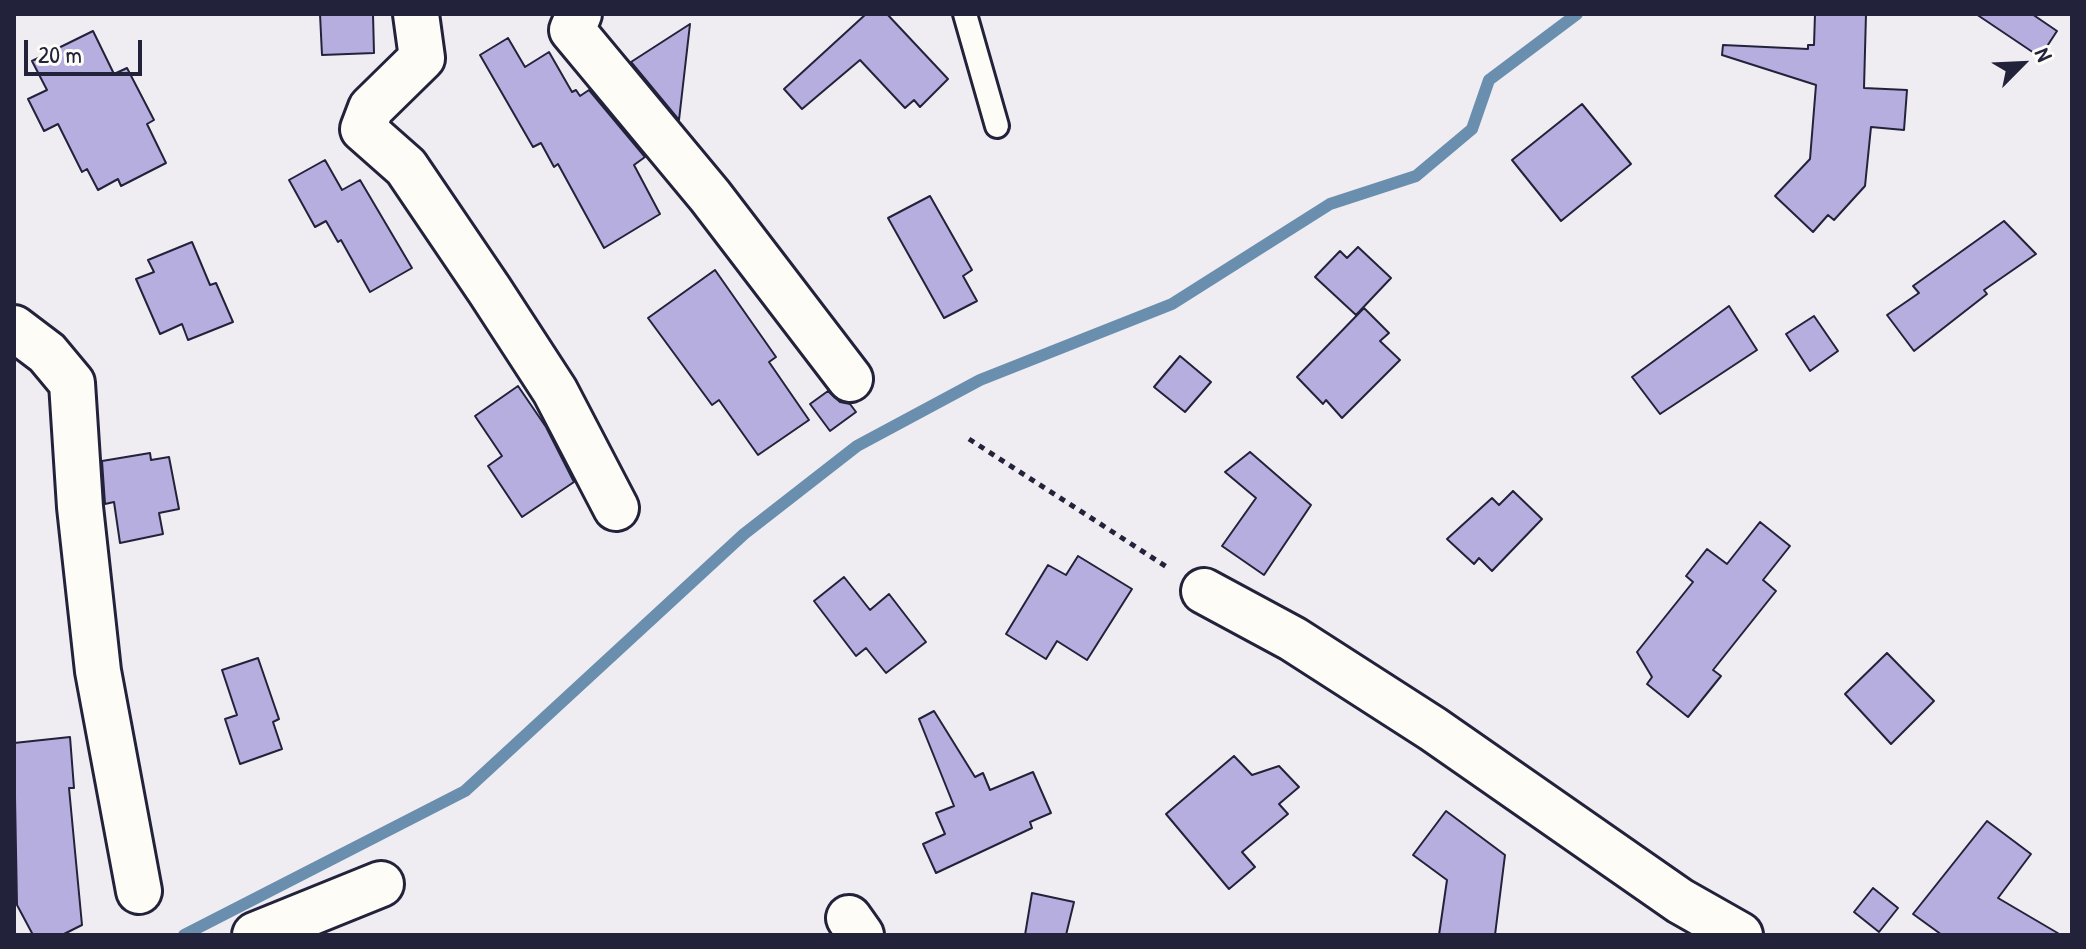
<!DOCTYPE html>
<style>
body{margin:0}
#map{position:relative;width:2086px;height:949px;overflow:hidden;background:#efecf2;font-family:"Patrick Hand",sans-serif}
canvas{display:block}
.frame{position:absolute;inset:0;border:16px solid #22223b;pointer-events:none}
.north{position:absolute;left:1982px;top:24px;width:80px;height:80px;-webkit-text-stroke:6px #fdfcf7;paint-order:stroke;rotate:66deg;font-size:22px;font-weight:700;line-height:32px;text-align:center;color:#22223b}
.north::after{content:'';display:block;margin:auto;width:28px;height:36px;background:#22223b;clip-path:polygon(50% 0,100% 100%,50% 72%,0 100%)}
.scale{position:absolute;left:24px;top:40px;width:118px;height:36px;box-sizing:border-box;border:4px solid #22223b;border-top:0;padding-left:10px;font-size:24px;line-height:28px;white-space:nowrap;color:#22223b;-webkit-text-stroke:6px #fdfcf7;paint-order:stroke}
</style>
<div id="map">
<canvas width="2086" height="949"></canvas>
<div class="frame"></div>
<div class="north">N</div>
<div class="scale">20 m</div>
</div>
<script>
const g = document.querySelector('canvas').getContext('2d');
g.lineJoin = 'round';
function toPath(rows) {
  const path = new Path2D();
  for (const r of rows) {
    path.moveTo(r[0], r[1]);
    for (let i = 2; i < r.length; i += 2) path.lineTo(r[i], r[i + 1]);
  }
  return path;
}
function trace(path, color, width, dash) {
  g.strokeStyle = color;
  g.lineWidth = width;
  g.lineCap = dash ? 'butt' : 'round';
  g.setLineDash(dash || []);
  g.stroke(path);
}
function paint(path, color) {
  g.fillStyle = color;
  g.fill(path, 'evenodd');
}
const stream = toPath([
 [184,935,465,791,744,534,857,446,980,380,1172,304,1330,204,1416,176,1472,129,1489,80,1577,14]
]);
const building = toPath([
 [320,14,373,14,374,53,322,55,320,14],
 [866,14,887,14,948,79,920,107,914,100,905,108,860,60,802,109,784,89,866,14],
 [1815,14,1866,14,1864,88,1907,90,1904,130,1871,127,1865,186,1834,220,1828,215,1813,232,1775,196,1810,159,1816,85,1722,55,1723,45,1808,49,1808,45,1814,45,1815,14],
 [1976,14,2032,14,2057,31,2040,57,1976,14],
 [690,24,679,120,631,62,690,24],
 [93,31,114,74,127,68,154,120,147,124,166,163,121,186,118,179,98,190,87,169,82,172,58,124,44,131,28,99,47,90,32,61,93,31],
 [508,38,525,67,549,52,572,92,576,90,580,96,589,90,645,157,634,165,660,214,604,248,558,164,554,167,541,143,533,147,480,55,508,38],
 [1582,104,1631,164,1561,221,1512,160,1582,104],
 [325,160,342,190,360,180,412,268,370,292,341,240,338,242,326,221,315,227,289,180,325,160],
 [930,196,972,270,963,276,977,301,944,318,888,218,930,196],
 [2004,221,2036,254,1984,290,1987,294,1914,351,1887,315,1919,293,1913,286,2004,221],
 [192,242,210,285,216,283,233,322,188,340,182,324,160,334,136,279,154,272,148,260,192,242],
 [1358,247,1391,278,1356,315,1315,277,1340,251,1347,258,1358,247],
 [715,270,776,357,769,362,809,420,758,455,719,400,712,405,648,318,715,270],
 [1729,306,1757,350,1660,414,1632,377,1729,306],
 [1364,308,1389,333,1380,341,1400,360,1342,418,1326,400,1323,404,1297,377,1364,308],
 [1814,316,1838,351,1810,371,1786,334,1814,316],
 [1180,356,1211,382,1185,412,1154,387,1180,356],
 [518,386,546,427,574,482,522,517,488,466,502,456,475,416,518,386],
 [828,391,840,402,850,404,856,412,830,431,810,404,828,391],
 [1250,452,1311,505,1264,575,1222,546,1256,498,1225,472,1250,452],
 [150,453,151,460,169,457,179,509,159,513,163,534,120,543,114,502,105,504,102,461,150,453],
 [1513,491,1542,519,1492,571,1479,558,1474,564,1447,539,1492,498,1499,505,1513,491],
 [1760,522,1790,546,1763,580,1776,591,1713,670,1721,676,1688,717,1647,684,1652,677,1637,652,1693,582,1686,576,1707,549,1727,564,1760,522],
 [1078,556,1132,589,1087,660,1057,641,1046,659,1006,634,1048,565,1066,575,1078,556],
 [844,577,870,610,889,594,926,642,886,673,866,648,856,656,814,601,844,577],
 [1887,653,1934,701,1891,744,1845,694,1887,653],
 [258,658,279,719,273,722,282,749,240,764,225,719,237,715,222,670,258,658],
 [934,711,975,777,983,773,990,790,1033,772,1051,813,1030,822,1032,828,936,873,923,844,945,834,936,813,954,806,919,719,934,711],
 [70,737,74,788,69,788,82,925,62,935,33,935,17,905,14,743,70,737],
 [1234,756,1252,775,1279,766,1299,787,1279,804,1288,814,1242,852,1255,867,1229,889,1166,814,1234,756],
 [1446,811,1505,855,1495,935,1439,935,1447,880,1413,855,1446,811],
 [1987,821,2031,854,1998,898,2061,935,1942,935,1913,914,1987,821],
 [1873,888,1898,908,1879,932,1854,912,1873,888],
 [1032,893,1074,902,1066,935,1025,935,1032,893]
]);
const path = toPath([
 [969,439,1170,569]
]);
const lane = toPath([
 [965,14,997,126]
]);
const street = toPath([
 [416,14,422,58,371,108,363,129,406,167,490,291,555,391,616,508],
 [579,14,572,30,710,196,850,379],
 [14,328,47,353,72,383,80,507,98,671,139,891],
 [1204,591,1293,639,1433,729,1680,901,1740,935],
 [849,918,861,935],
 [255,935,381,884]
]);
trace(stream, '#6a8eae', 12);
paint(building, '#b6aedf');
trace(building, '#22223b', 2);
trace(lane, '#22223b', 28);
trace(street, '#22223b', 50);
trace(path, '#22223b', 5, [6, 6]);
trace(lane, '#fdfcf7', 22);
trace(street, '#fdfcf7', 44);
</script>
